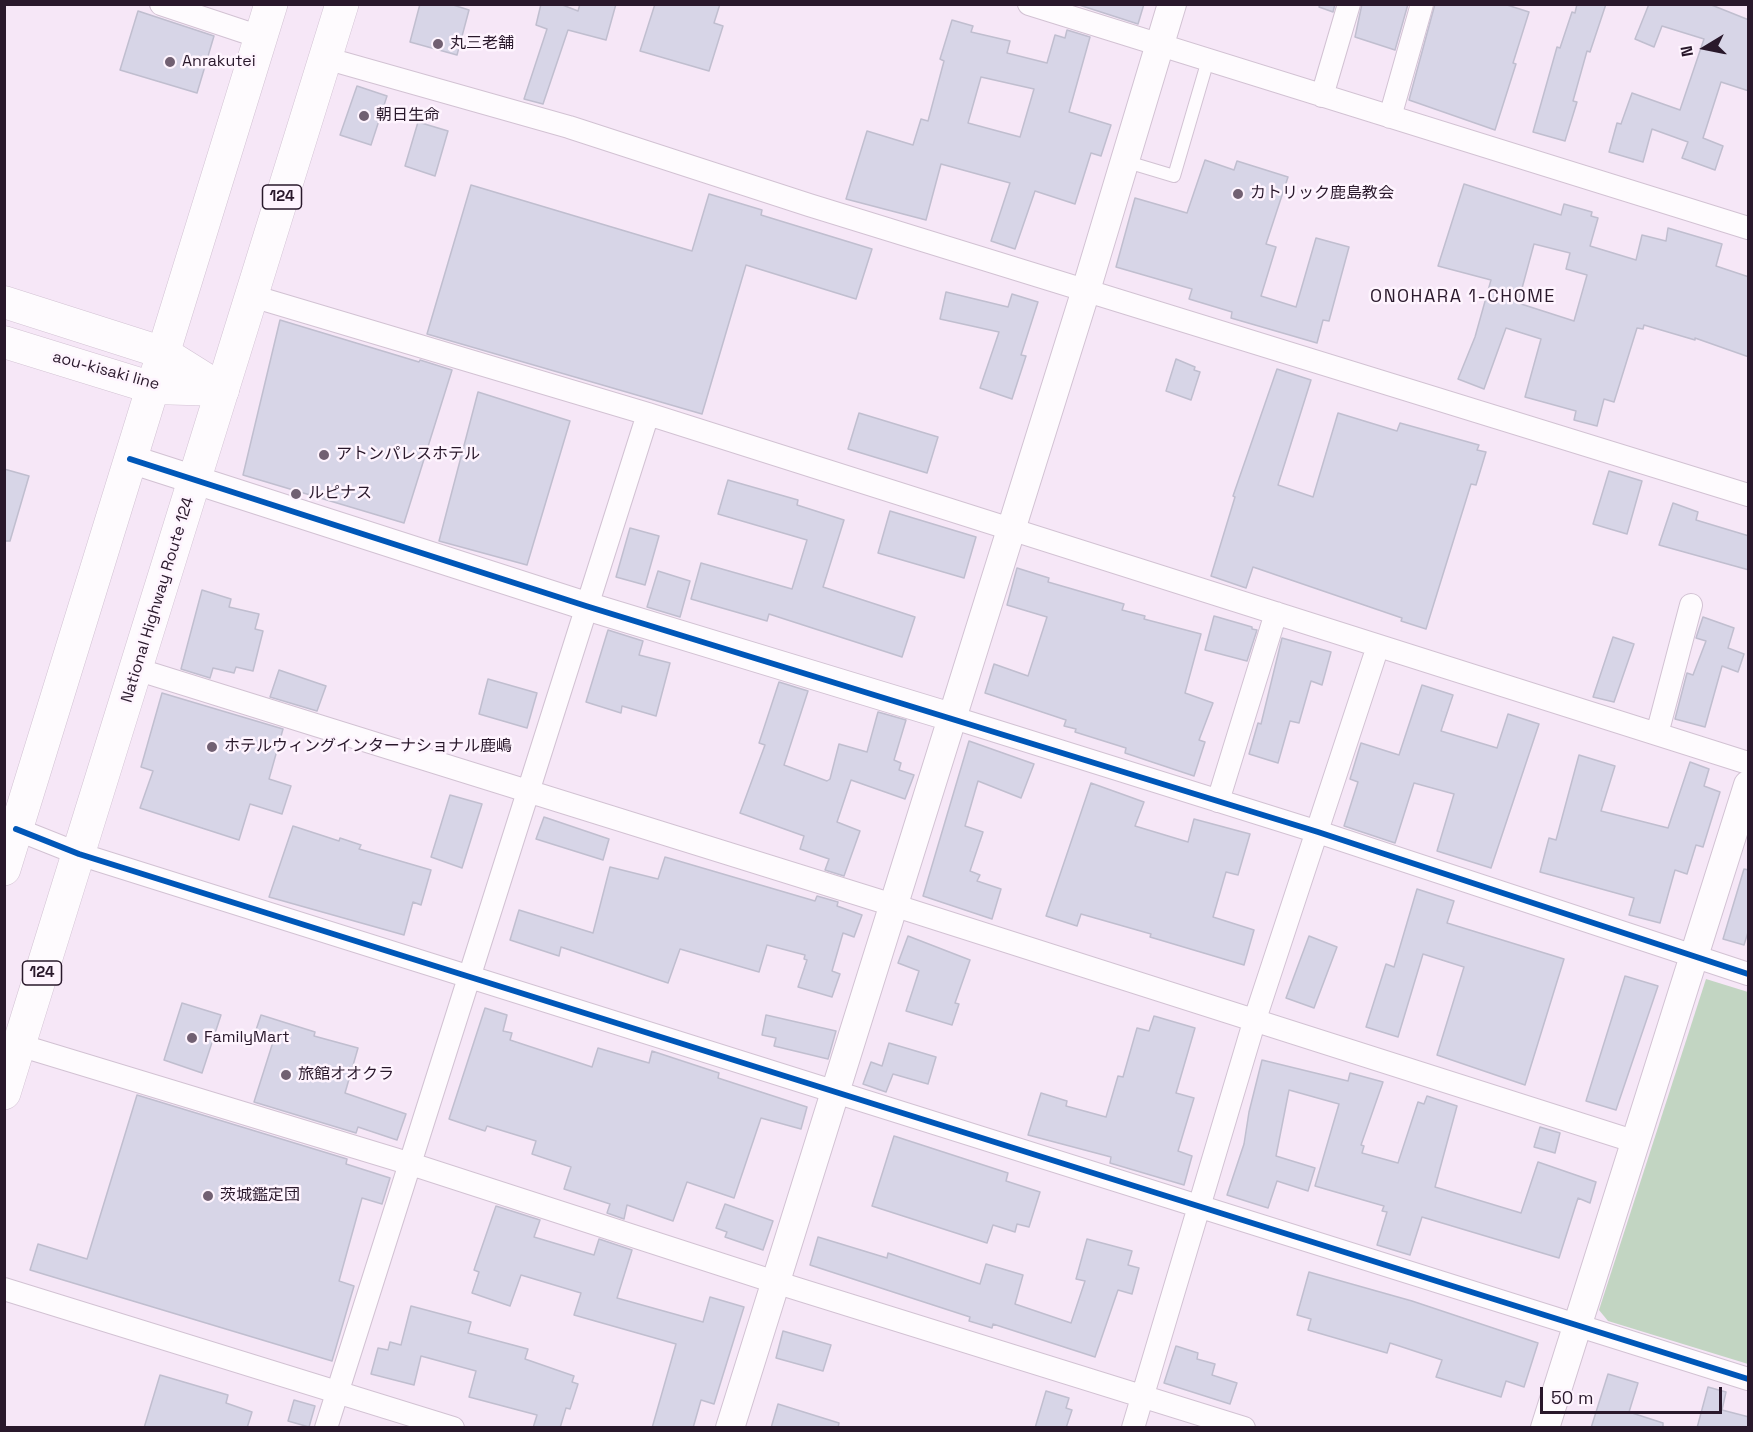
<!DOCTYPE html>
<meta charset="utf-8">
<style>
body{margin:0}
#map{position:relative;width:1753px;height:1432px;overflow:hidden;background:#f6e7f7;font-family:"Space Grotesk",sans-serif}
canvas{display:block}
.frame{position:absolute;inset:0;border:6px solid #29182b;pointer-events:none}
.north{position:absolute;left:1675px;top:18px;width:60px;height:60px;-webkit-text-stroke:4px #fef4fe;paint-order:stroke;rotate:260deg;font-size:16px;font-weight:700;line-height:24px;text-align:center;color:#29182b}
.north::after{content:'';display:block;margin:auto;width:21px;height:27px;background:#29182b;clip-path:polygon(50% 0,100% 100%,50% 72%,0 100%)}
.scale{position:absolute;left:1540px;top:1387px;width:182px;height:27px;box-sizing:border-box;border:3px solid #29182b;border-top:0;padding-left:8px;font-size:18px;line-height:21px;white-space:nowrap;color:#29182b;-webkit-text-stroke:4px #fef4fe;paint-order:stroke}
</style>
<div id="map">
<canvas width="1753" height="1432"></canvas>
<div class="frame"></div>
<div class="north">N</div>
<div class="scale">50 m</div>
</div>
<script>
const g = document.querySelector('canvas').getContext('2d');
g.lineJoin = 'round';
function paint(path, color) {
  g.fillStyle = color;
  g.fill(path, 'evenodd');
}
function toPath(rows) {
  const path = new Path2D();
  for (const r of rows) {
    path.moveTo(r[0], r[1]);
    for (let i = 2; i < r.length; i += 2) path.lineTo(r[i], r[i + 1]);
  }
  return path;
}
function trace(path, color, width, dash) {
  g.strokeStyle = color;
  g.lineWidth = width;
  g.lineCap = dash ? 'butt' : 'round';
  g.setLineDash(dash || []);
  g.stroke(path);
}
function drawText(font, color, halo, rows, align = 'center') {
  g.font = font + ' "Space Grotesk","Noto Sans JP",sans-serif';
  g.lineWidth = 5;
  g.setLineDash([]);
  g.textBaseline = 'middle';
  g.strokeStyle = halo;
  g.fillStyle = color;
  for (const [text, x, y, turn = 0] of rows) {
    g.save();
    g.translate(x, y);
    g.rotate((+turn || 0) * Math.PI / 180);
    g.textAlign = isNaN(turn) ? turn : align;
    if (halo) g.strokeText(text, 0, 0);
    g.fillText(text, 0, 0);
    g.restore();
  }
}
const green = toPath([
 [1706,979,1748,992,1748,1364,1608,1321,1599,1310]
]);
const building = toPath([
 [420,4,450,4,469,10,457,55,410,42,420,4],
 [541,4,560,4,578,11,580,4,616,4,606,40,568,30,543,104,524,99,547,29,536,25,541,4],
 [655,4,720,4,714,23,723,26,709,71,640,51,655,4],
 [1076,4,1144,4,1138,24,1076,4],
 [1320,4,1335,4,1333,12,1319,7,1320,4],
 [1362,4,1408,4,1395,50,1355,37,1362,4],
 [1435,4,1504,4,1529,12,1513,63,1516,64,1495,130,1409,100,1435,4],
 [1577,4,1606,4,1590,52,1587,51,1573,101,1577,102,1565,141,1533,132,1557,47,1560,48,1572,12,1575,13,1577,4],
 [1649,4,1709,4,1749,20,1749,91,1721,82,1703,138,1723,146,1715,170,1682,158,1688,142,1652,129,1643,162,1609,152,1617,123,1621,124,1632,93,1680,110,1704,39,1662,26,1654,47,1635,39,1649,4],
 [138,11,214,36,197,93,120,70,138,11],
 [952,20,973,26,971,32,1010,41,1007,53,1047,63,1055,35,1065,38,1067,30,1090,37,1069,112,1111,125,1101,156,1091,153,1075,204,1035,191,1015,249,991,241,1010,183,941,164,926,220,846,199,867,131,913,145,921,119,928,121,944,61,940,59,952,20],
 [981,77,1034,89,1020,137,968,123,981,77],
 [357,86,387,96,371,145,340,135,357,86],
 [418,122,448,131,435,176,405,166,418,122],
 [1205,160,1234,170,1237,161,1288,177,1266,244,1276,247,1261,296,1296,307,1316,238,1349,247,1329,321,1323,320,1317,343,1231,318,1232,312,1189,299,1192,289,1116,267,1135,198,1187,213,1205,160],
 [1464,184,1561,215,1564,204,1592,212,1591,216,1598,218,1590,246,1636,260,1642,235,1666,241,1668,228,1722,244,1716,266,1749,277,1749,357,1695,338,1695,340,1644,325,1643,329,1637,328,1614,402,1604,399,1597,426,1574,420,1576,411,1525,397,1541,339,1506,328,1484,389,1458,379,1475,337,1491,280,1438,266,1464,184],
 [1534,244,1570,253,1566,269,1587,275,1574,321,1518,303,1534,244],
 [471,185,692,251,709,194,762,210,761,215,872,249,856,299,746,265,702,414,427,334,471,185],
 [946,292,1008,307,1012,294,1038,302,1021,355,1026,356,1012,399,980,388,999,332,940,319,946,292],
 [280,320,419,362,420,360,452,370,404,523,243,475,280,320],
 [1176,359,1195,367,1194,370,1200,372,1191,400,1166,391,1176,359],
 [1277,369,1311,380,1278,485,1313,497,1338,413,1397,431,1400,423,1479,445,1477,450,1486,452,1476,485,1471,484,1426,629,1401,621,1402,618,1253,567,1246,588,1211,576,1235,497,1233,496,1277,369],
 [478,392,570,421,527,565,439,541,478,392],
 [859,413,938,437,927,473,848,449,859,413],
 [4,469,29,476,10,541,4,541,4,469],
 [1609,471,1642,481,1627,534,1593,524,1609,471],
 [728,480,798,500,797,505,844,520,823,587,915,617,902,657,769,614,767,621,691,599,701,563,792,589,807,540,718,514,728,480],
 [1673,503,1698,512,1696,520,1749,536,1749,570,1659,545,1673,503],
 [890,511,976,537,964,578,878,553,890,511],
 [630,528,659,536,645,585,616,577,630,528],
 [1017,568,1049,578,1048,582,1124,604,1122,610,1145,616,1144,619,1201,634,1185,693,1213,703,1199,740,1205,742,1194,776,1125,753,1126,748,1075,732,1076,729,1064,726,1066,720,985,693,994,664,1028,676,1047,617,1007,605,1017,568],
 [658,571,690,581,680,617,647,607,658,571],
 [202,590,231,599,229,607,259,614,255,629,263,631,253,671,236,667,234,673,213,668,210,678,181,669,202,590],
 [1214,616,1252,627,1252,629,1257,630,1247,661,1205,650,1214,616],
 [1703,617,1734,628,1728,648,1744,654,1738,672,1722,666,1705,727,1675,719,1687,673,1693,675,1706,641,1696,638,1703,617],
 [608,630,643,641,639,655,670,663,656,716,622,706,621,713,586,702,608,630],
 [1613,637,1634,644,1614,702,1593,697,1613,637],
 [1282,638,1331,652,1322,685,1311,681,1299,723,1290,721,1278,763,1249,754,1258,723,1261,724,1282,638],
 [279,670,326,686,317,711,270,697,279,670],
 [488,679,537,693,527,728,479,714,488,679],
 [779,682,808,691,784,765,827,781,830,779,839,744,867,752,878,712,906,720,894,760,901,763,899,770,914,775,905,799,851,780,837,822,860,831,844,876,825,870,829,859,800,849,804,836,740,813,765,745,759,743,779,682],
 [1422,685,1453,695,1441,731,1497,748,1508,714,1539,724,1491,868,1437,851,1454,794,1414,783,1395,843,1344,826,1358,782,1350,779,1361,743,1399,755,1422,685],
 [162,693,283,729,269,779,291,786,282,814,250,804,239,840,140,808,153,771,141,767,162,693],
 [969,741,1034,764,1021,798,978,781,965,826,983,832,970,871,980,875,977,881,1001,889,992,919,923,896,969,741],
 [1579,755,1615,766,1601,811,1668,828,1690,762,1709,769,1704,786,1720,792,1703,847,1696,845,1687,874,1675,870,1660,923,1629,915,1634,898,1540,872,1549,838,1556,840,1579,755],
 [1091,783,1144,802,1135,826,1188,842,1194,819,1250,834,1238,875,1226,872,1213,917,1254,930,1244,965,1150,937,1151,934,1081,914,1077,926,1046,916,1091,783],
 [450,795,482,804,462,868,431,857,450,795],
 [544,817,609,839,603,860,536,839,544,817],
 [293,826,339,841,340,838,361,845,359,849,431,870,421,905,413,902,404,935,269,897,293,826],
 [665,857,815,901,817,896,838,902,837,906,862,915,854,937,843,933,832,971,840,974,832,997,798,987,807,960,804,959,805,955,767,945,759,972,680,949,668,983,561,947,559,956,510,940,519,910,593,933,610,867,658,879,665,857],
 [1744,869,1749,870,1749,929,1744,945,1723,939,1744,869],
 [1417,889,1454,901,1447,923,1564,959,1525,1085,1437,1055,1464,967,1423,954,1398,1037,1366,1027,1386,964,1394,967,1417,889],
 [908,936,970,960,955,1003,959,1004,952,1025,906,1011,919,971,898,963,908,936],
 [1309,936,1337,947,1314,1008,1286,998,1309,936],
 [1625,976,1658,986,1616,1110,1586,1101,1625,976],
 [182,1003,221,1015,202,1073,164,1060,182,1003],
 [485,1008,507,1015,503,1031,512,1033,510,1040,592,1067,598,1048,649,1063,652,1051,719,1073,718,1078,807,1107,801,1129,761,1118,734,1198,687,1182,673,1221,627,1205,624,1219,607,1213,610,1204,564,1189,571,1167,532,1154,536,1141,487,1126,485,1131,449,1119,485,1008],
 [261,1015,315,1032,314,1036,358,1048,345,1093,406,1114,397,1140,358,1127,356,1133,254,1102,273,1042,254,1036,261,1015],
 [766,1015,836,1031,828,1059,774,1046,776,1038,762,1035,766,1015],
 [1154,1016,1195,1028,1176,1093,1194,1098,1178,1151,1192,1156,1184,1185,1110,1163,1111,1157,1028,1135,1041,1093,1067,1101,1066,1106,1106,1117,1118,1076,1123,1077,1137,1028,1149,1031,1154,1016],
 [889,1043,936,1057,928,1084,893,1074,886,1092,863,1084,871,1062,882,1066,889,1043],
 [1262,1060,1348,1081,1350,1073,1383,1082,1361,1145,1364,1146,1362,1153,1398,1163,1418,1102,1424,1104,1427,1096,1457,1106,1435,1187,1521,1213,1538,1162,1596,1182,1590,1203,1578,1198,1559,1258,1422,1217,1410,1255,1377,1245,1387,1212,1382,1211,1384,1206,1315,1186,1339,1104,1289,1090,1276,1156,1315,1168,1308,1191,1277,1181,1268,1208,1227,1195,1244,1144,1249,1112,1262,1060],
 [137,1095,347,1159,346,1164,390,1178,382,1204,362,1198,339,1281,354,1286,332,1361,30,1270,38,1244,87,1259,137,1095],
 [1540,1127,1560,1133,1555,1153,1534,1147,1540,1127],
 [894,1136,1008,1173,1006,1181,1040,1192,1029,1227,1017,1224,1015,1232,993,1225,987,1243,872,1206,894,1136],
 [725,1204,773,1221,763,1250,725,1237,727,1232,716,1228,725,1204],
 [496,1206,540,1220,534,1237,594,1255,599,1239,632,1250,617,1298,703,1322,710,1297,744,1307,714,1404,701,1400,693,1428,652,1428,676,1344,574,1315,581,1293,521,1275,510,1306,472,1293,479,1272,474,1270,496,1206],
 [818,1237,887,1258,888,1253,980,1284,986,1264,1023,1275,1015,1304,1071,1323,1085,1281,1076,1279,1087,1239,1132,1251,1128,1265,1139,1268,1132,1294,1118,1290,1095,1357,993,1324,992,1328,969,1321,970,1317,810,1265,818,1237],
 [1309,1272,1412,1301,1538,1343,1524,1387,1506,1381,1501,1397,1436,1377,1442,1360,1390,1343,1387,1353,1308,1330,1311,1319,1297,1315,1309,1272],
 [411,1306,471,1322,468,1333,528,1349,525,1359,574,1376,572,1382,578,1384,570,1409,566,1408,560,1428,533,1428,537,1415,469,1397,476,1371,421,1356,414,1385,371,1374,378,1348,388,1350,390,1342,401,1345,411,1306],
 [783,1331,831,1345,823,1371,776,1358,783,1331],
 [1176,1346,1198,1353,1197,1359,1215,1364,1212,1375,1237,1383,1230,1404,1164,1383,1176,1346],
 [1608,1374,1638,1383,1629,1412,1663,1423,1663,1428,1591,1428,1608,1374],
 [160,1375,228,1395,226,1403,252,1412,247,1428,144,1428,160,1375],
 [1708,1387,1726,1392,1722,1410,1749,1417,1749,1428,1697,1428,1708,1387],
 [1046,1391,1069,1398,1066,1408,1072,1410,1066,1428,1035,1428,1046,1391],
 [294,1400,315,1406,309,1427,288,1421,294,1400],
 [778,1404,839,1423,838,1428,771,1428,778,1404]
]);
const service = toPath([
 [1124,161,1174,176,1208,60]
]);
const minor = toPath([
 [161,4,260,37],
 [1029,4,1748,228],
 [325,58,569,127,809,205,1748,495],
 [1322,96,1349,4],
 [1390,117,1422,4],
 [252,296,648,414,1748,763],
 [136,669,893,905,1636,1142],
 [951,717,1318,832,1748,974],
 [1657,734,1691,605],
 [1218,801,1276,613],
 [16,829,79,854,1748,1379],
 [19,1045,411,1164,775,1282,1244,1428],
 [4,1289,453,1428],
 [326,1428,648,414],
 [1133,1428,1255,1019,1378,646]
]);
const tertiary = toPath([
 [130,459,586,606,951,717],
 [730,1428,1086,290,1172,4],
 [1545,1428,1748,785]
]);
const secondary = toPath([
 [4,302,164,353,223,390],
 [4,342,153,388,222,390]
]);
const trunk = toPath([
 [4,869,271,4],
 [4,1093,342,4]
]);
const cycleway = toPath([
 [130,459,586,606,1318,832,1748,974],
 [16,829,79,854,1748,1379]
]);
const markers = [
 [438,44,6,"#716072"],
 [170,62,6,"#716072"],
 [364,116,6,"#716072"],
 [1238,194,6,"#716072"],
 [324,455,6,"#716072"],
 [296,494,6,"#716072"],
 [212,747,6,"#716072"],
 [192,1038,6,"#716072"],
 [286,1075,6,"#716072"],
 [208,1196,6,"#716072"]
];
const shields = [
 [282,197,39],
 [42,973,39]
];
const shieldNames = [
 ["124",282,197],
 ["124",42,973]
];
const poiNames = [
 ["丸三老舗",450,44],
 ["Anrakutei",182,62],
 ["朝日生命",376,116],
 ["カトリック鹿島教会",1250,194],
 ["アトンパレスホテル",336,455],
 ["ルピナス",308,494],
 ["ホテルウィングインターナショナル鹿嶋",224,747],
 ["FamilyMart",204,1038],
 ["旅館オオクラ",298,1075],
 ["茨城鑑定団",220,1196]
];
const streetNames = [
 ["aou-kisaki line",106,371,15],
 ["National Highway Route 124",158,600,-73]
];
const neighbourhoodNames = [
 ["ONOHARA 1-CHOME",1463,297]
];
paint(green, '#c2d5c2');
paint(building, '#d7d5e7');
trace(building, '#c0becf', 1.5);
trace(service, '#d2c2d3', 14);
trace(minor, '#d2c2d3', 24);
trace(tertiary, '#d2c2d3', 30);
trace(secondary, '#d2c2d3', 33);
trace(trunk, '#d2c2d3', 34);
trace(service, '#fefbfe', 12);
trace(minor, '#fefbfe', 22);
trace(tertiary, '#fefbfe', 28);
trace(secondary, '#fefbfe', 32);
trace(trunk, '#fefbfe', 33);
trace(cycleway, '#0057b8', 6);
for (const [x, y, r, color] of markers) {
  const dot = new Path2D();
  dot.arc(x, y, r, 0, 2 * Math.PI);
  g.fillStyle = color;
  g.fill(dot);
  trace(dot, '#fef4fe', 2);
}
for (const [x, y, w] of shields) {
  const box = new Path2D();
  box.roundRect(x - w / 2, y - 12, w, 24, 4.5);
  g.fillStyle = '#fef4fe';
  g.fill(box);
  trace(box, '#29182b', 1.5);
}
drawText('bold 15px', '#29182b', null, shieldNames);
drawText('16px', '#29182b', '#fef4fe', poiNames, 'left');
drawText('16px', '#29182b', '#fef4fe', streetNames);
g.letterSpacing = '1.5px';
drawText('18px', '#29182b', '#fef4fe', neighbourhoodNames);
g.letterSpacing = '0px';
</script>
